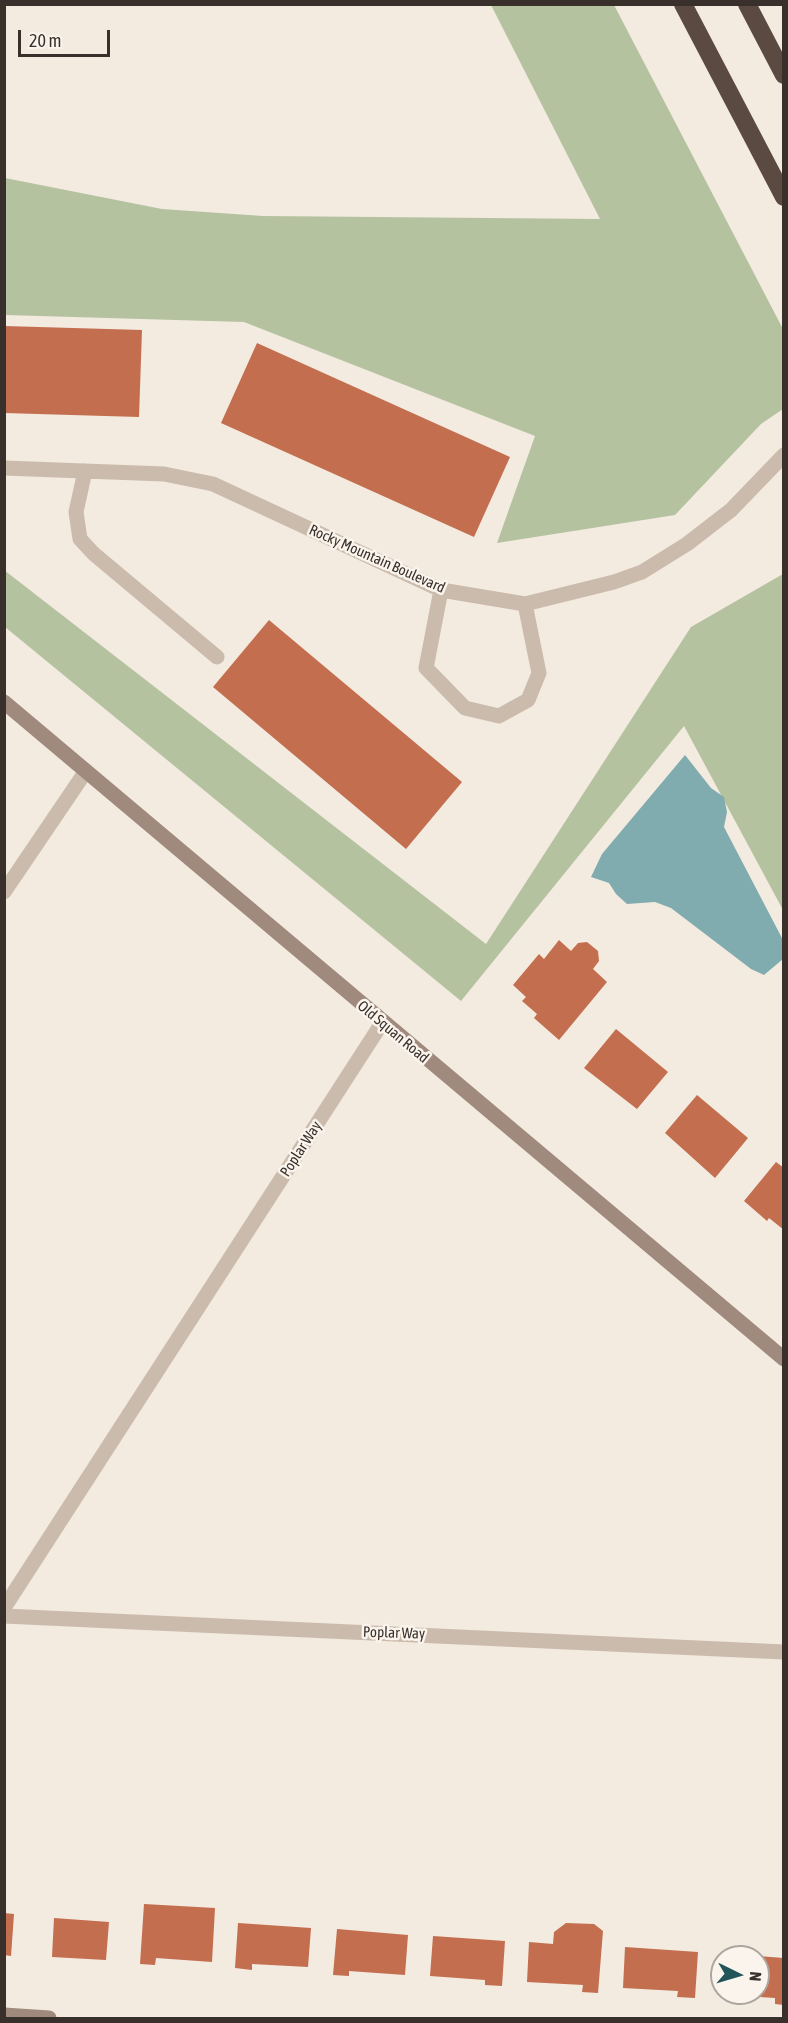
<!DOCTYPE html>
<style>
body{margin:0}
#map{position:relative;width:788px;height:2023px;overflow:hidden;background:#f3eae0;font-family:"Asap Condensed",sans-serif}
canvas{display:block}
.frame{position:absolute;inset:0;border:6px solid #39302b;pointer-events:none}
.north{position:absolute;left:710px;top:1945px;width:60px;height:60px;box-sizing:border-box;background:#faf4ed;border:2px solid #ada69f;border-radius:50%;rotate:95deg;font-size:16px;font-weight:700;line-height:24px;text-align:center;color:#39302b}
.north::after{content:'';display:block;margin:auto;width:21px;height:27px;background:#21555a;clip-path:polygon(50% 0,100% 100%,50% 72%,0 100%)}
.scale{position:absolute;left:18px;top:30px;width:92px;height:27px;box-sizing:border-box;border:3px solid #39302b;border-top:0;padding-left:8px;font-size:18px;line-height:21px;white-space:nowrap;color:#39302b;-webkit-text-stroke:4px #faf4ed;paint-order:stroke}
</style>
<div id="map">
<canvas width="788" height="2023"></canvas>
<div class="frame"></div>
<div class="north">N</div>
<div class="scale">20 m</div>
</div>
<script>
const g = document.querySelector('canvas').getContext('2d');
g.lineJoin = 'round';
function paint(path, color) {
  g.fillStyle = color;
  g.fill(path, 'evenodd');
}
function toPath(rows) {
  const path = new Path2D();
  for (const r of rows) {
    path.moveTo(r[0], r[1]);
    for (let i = 2; i < r.length; i += 2) path.lineTo(r[i], r[i + 1]);
  }
  return path;
}
function trace(path, color, width, dash) {
  g.strokeStyle = color;
  g.lineWidth = width;
  g.lineCap = dash ? 'butt' : 'round';
  g.setLineDash(dash || []);
  g.stroke(path);
}
function drawText(font, color, halo, rows, align = 'center') {
  g.font = font + ' "Asap Condensed",sans-serif';
  g.lineWidth = 5;
  g.setLineDash([]);
  g.textBaseline = 'middle';
  g.strokeStyle = halo;
  g.fillStyle = color;
  for (const [text, x, y, turn = 0] of rows) {
    g.save();
    g.translate(x, y);
    g.rotate((+turn || 0) * Math.PI / 180);
    g.textAlign = isNaN(turn) ? turn : align;
    if (halo) g.strokeText(text, 0, 0);
    g.fillText(text, 0, 0);
    g.restore();
  }
}
const green = toPath([
 [491,5,614,5,783,329,783,409,761,424,675,515,497,543,535,436,244,322,5,315,5,178,162,209,263,216,600,219],
 [4,570,486,944,691,627,783,574,783,910,684,726,461,1001,5,627]
]);
const water = toPath([
 [685,755,711,788,724,797,727,812,724,827,783,940,783,959,764,975,751,969,671,908,655,902,627,904,616,894,609,883,591,877,602,854]
]);
const building = toPath([
 [4,326,142,330,139,417,4,413],
 [257,343,510,457,474,537,221,423],
 [269,620,462,782,406,849,213,687],
 [559,940,571,951,578,943,587,942,598,951,599,961,593,969,607,982,559,1040,534,1018,537,1014,522,1001,526,997,513,985,539,954,544,959],
 [616,1029,668,1072,637,1109,584,1068],
 [697,1095,748,1138,715,1178,665,1133],
 [776,1162,784,1168,784,1230,769,1218,767,1221,744,1201],
 [144,1904,215,1908,212,1962,156,1958,155,1965,140,1964],
 [4,1913,14,1914,11,1956,4,1955],
 [54,1918,109,1922,106,1960,52,1957],
 [238,1923,311,1928,308,1967,252,1964,252,1970,235,1968],
 [566,1923,594,1924,603,1931,598,1993,582,1992,583,1985,527,1982,529,1942,553,1944,554,1932],
 [337,1929,408,1935,405,1975,349,1971,349,1976,333,1975],
 [433,1936,505,1941,502,1986,485,1985,485,1980,430,1976],
 [625,1947,698,1952,695,1998,677,1997,678,1991,623,1988],
 [758,1956,784,1958,784,2005,775,2004,775,1998,729,1995,758,1993]
]);
const street = toPath([
 [4,468,164,474,213,484,441,590,525,604,614,582,642,572,687,544,731,510,784,455],
 [85,471,76,512,80,539,94,554,217,657],
 [441,590,426,668,465,708,499,716,528,700,539,673,525,604],
 [4,892,86,771],
 [4,1608,382,1023],
 [4,1616,784,1652]
]);
const secondary = toPath([
 [4,702,784,1359],
 [4,2015,49,2018]
]);
const highway = toPath([
 [683,4,784,197],
 [747,4,784,75]
]);
const streetNames = [
 ["Rocky Mountain Boulevard",377,559,24],
 ["Old Squan Road",393,1032,40],
 ["Poplar Way",301,1149,-57],
 ["Poplar Way",394,1633,2]
];
paint(green, '#b5c2a0');
paint(water, '#80acaf');
paint(building, '#c36e4e');
trace(street, '#cbbbac', 15);
trace(secondary, '#9f8a7d', 15);
trace(highway, '#5a4a42', 18);
drawText('15px', '#39302b', '#faf4ed', streetNames);
</script>
